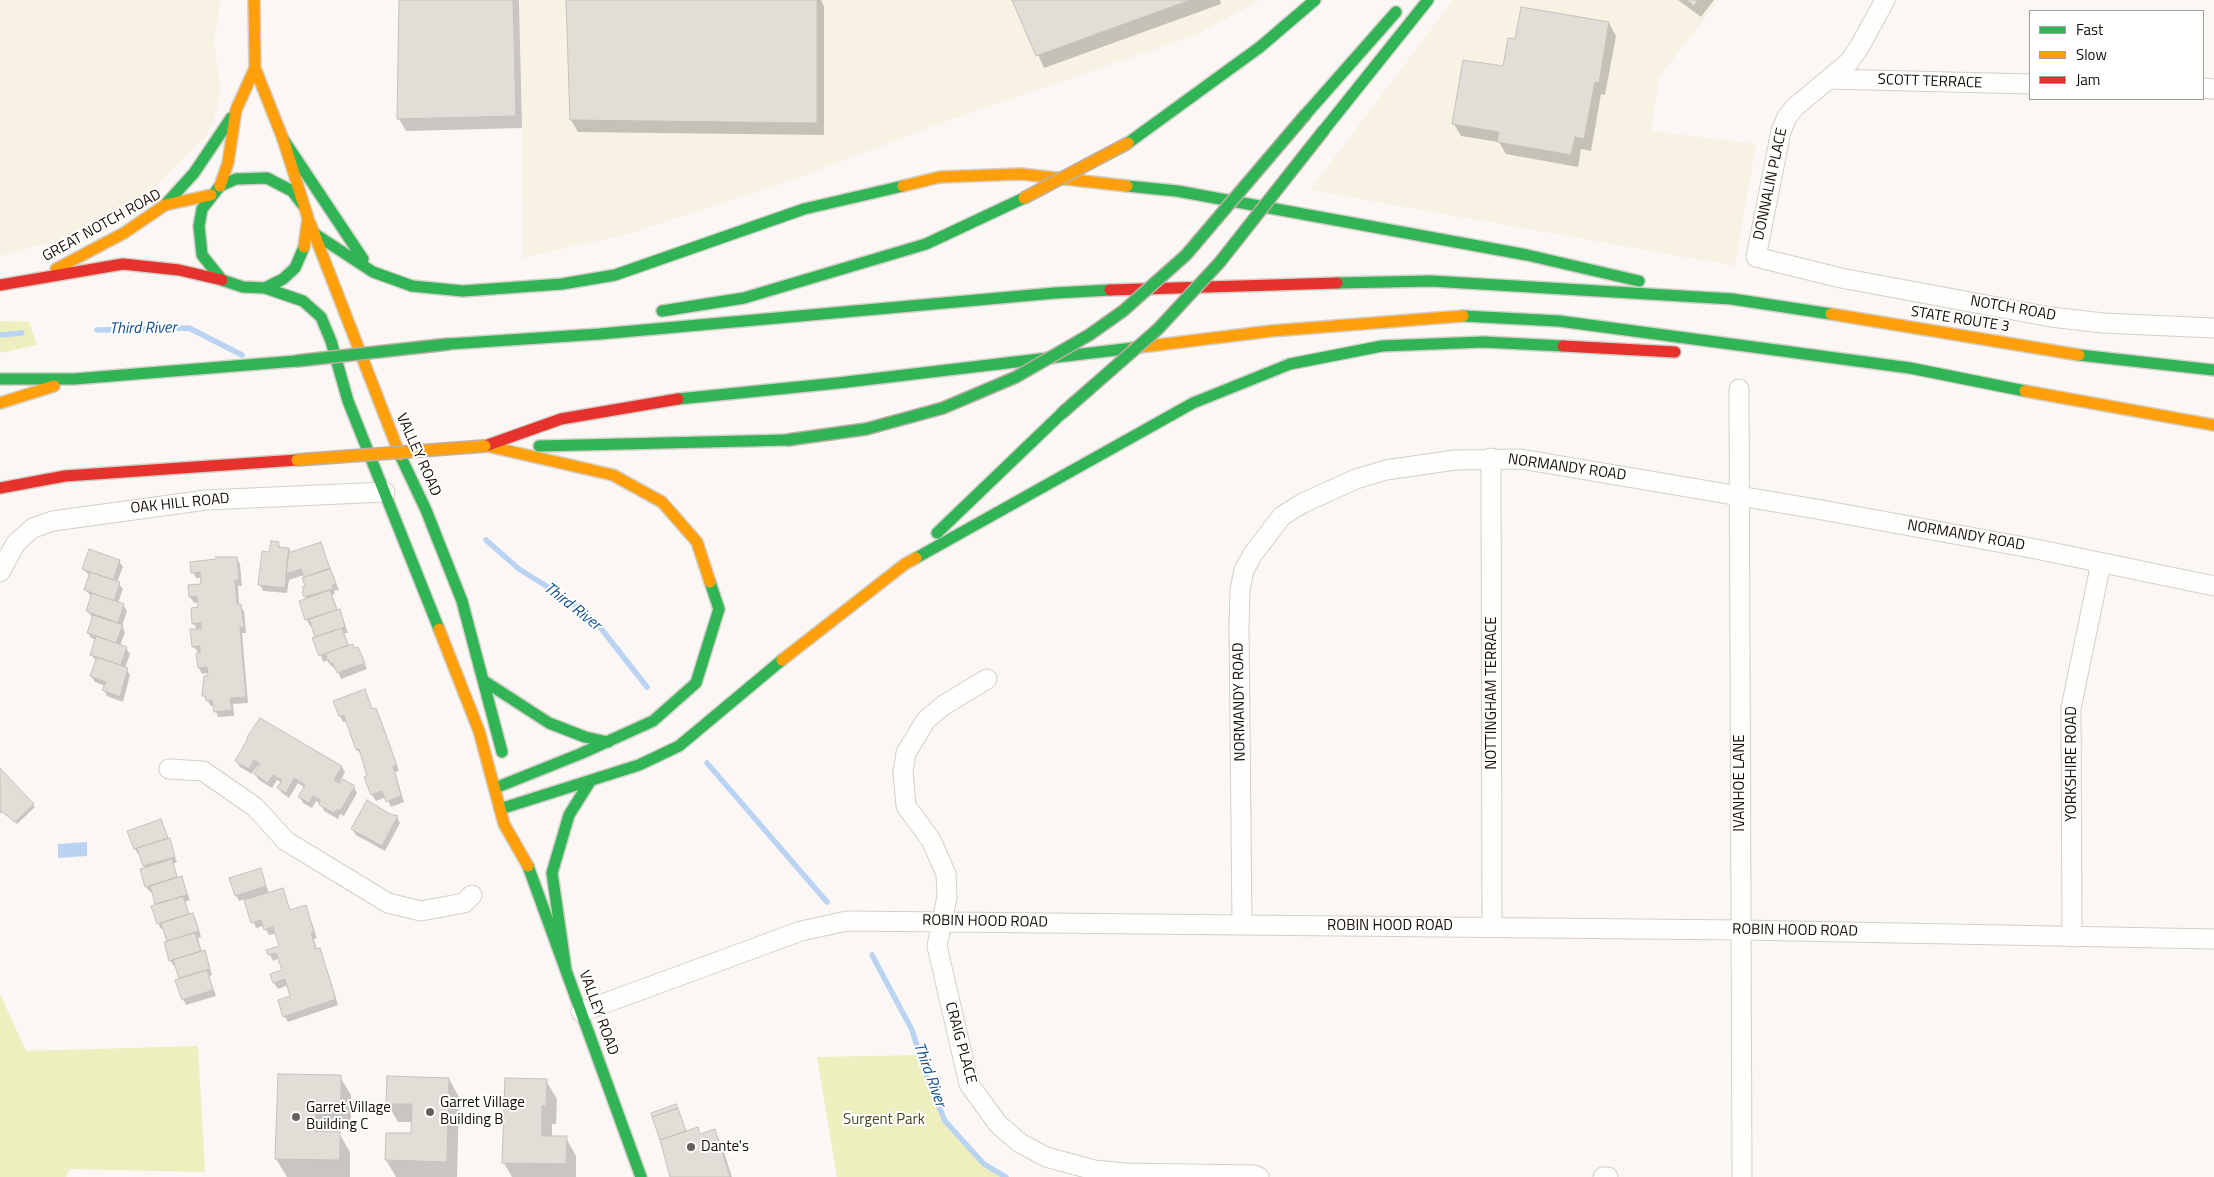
<!DOCTYPE html>
<style>
body{margin:0}
#map{position:relative;width:2214px;height:1177px;overflow:hidden;background:#faf7f4;font-family:"Titillium Web",sans-serif}
canvas{display:block}
.legend{position:absolute;left:2029px;top:10px;width:175px;height:90px;box-sizing:border-box;background:#fff;border:1px solid #a19f9b;margin:0;padding:6px 9px;list-style:none;font-size:15px;color:#150e05}
.legend li{display:flex;align-items:center;gap:10px;height:25px}
.legend b{width:25px;border:1px solid #a19f9b}
</style>
<div id="map">
<canvas width="2214" height="1177"></canvas>
<ul class="legend">
<li><b style="height:6px;background:#30b455"></b>Fast</li>
<li><b style="height:6px;background:#ff9f0a"></b>Slow</li>
<li><b style="height:6px;background:#e5322d"></b>Jam</li>
</ul>
</div>
<script>
const g = document.querySelector('canvas').getContext('2d');
g.lineJoin = 'round';
function paint(path, color) {
  g.fillStyle = color;
  g.fill(path, 'evenodd');
}
function toPath(rows) {
  const path = new Path2D();
  for (const r of rows) {
    path.moveTo(r[0], r[1]);
    for (let i = 2; i < r.length; i += 2) path.lineTo(r[i], r[i + 1]);
  }
  return path;
}
function trace(path, color, width, dash) {
  g.strokeStyle = color;
  g.lineWidth = width;
  g.lineCap = dash ? 'butt' : 'round';
  g.setLineDash(dash || []);
  g.stroke(path);
}
function drawText(font, color, halo, rows, align = 'center') {
  g.font = font + ' "Titillium Web",sans-serif';
  g.lineWidth = 4;
  g.setLineDash([]);
  g.textBaseline = 'middle';
  g.strokeStyle = halo;
  g.fillStyle = color;
  for (const [text, x, y, turn = 0] of rows) {
    g.save();
    g.translate(x, y);
    g.rotate((+turn || 0) * Math.PI / 180);
    g.textAlign = isNaN(turn) ? turn : align;
    if (halo) g.strokeText(text, 0, 0);
    g.fillText(text, 0, 0);
    g.restore();
  }
}
const commercial = toPath([
 [0,0,221,0,214,42,221,89,214,121,204,138,148,194,76,236,0,256],
 [520,0,1260,0,1196,35,944,122,784,183,631,233,523,258],
 [1453,0,1719,0,1659,77,1651,131,1756,144,1735,266,1310,190]
]);
const green = toPath([
 [0,321,29,322,37,345,0,353],
 [0,994,26,1051,198,1046,205,1172,69,1169,66,1177,0,1177],
 [920,1055,945,1121,984,1164,1006,1177,837,1177,817,1057]
]);
const water = toPath([
 [87,842,87,856,58,858,58,844]
]);
const shadow = toPath([
 [400,0,519,0,522,128,406,131,399,119],
 [567,0,821,0,824,6,824,135,578,132,571,120],
 [1014,0,1220,0,1221,4,1044,68],
 [1678,0,1714,0,1701,17],
 [1609,23,1616,36,1605,95,1601,94,1591,151,1581,149,1578,167,1506,154,1499,142,1461,136,1454,124,1504,68,1516,40],
 [278,543,281,548,289,549,291,554,320,543,339,590,334,591,335,594,332,595,338,611,342,616,348,633,344,633,349,646,355,650,358,648,367,669,341,679,337,669,331,666,327,660,323,662,312,625,310,626,307,620,300,602,307,599,303,592,307,587,304,575,289,580,287,593,263,591,260,585,270,553],
 [236,558,240,564,242,586,238,586,239,605,244,611,246,633,242,633,248,703,233,704,234,716,218,717,214,706,211,706,204,696,209,673,202,674,199,668,198,652,193,646,197,630,194,624,200,608,199,602,194,603,190,597,202,585,201,578,196,578,193,572],
 [119,561,123,567,117,582,123,589,118,603,123,605,127,611,122,626,125,632,120,646,126,648,130,654,125,668,130,675,123,702,107,696,104,690,105,686,95,682,91,676,97,661,91,655,96,640,91,638,88,632,93,618,87,611,92,597,85,590,90,576,83,569],
 [364,691,373,710,376,709,379,715,399,771,395,772,404,802,391,807,386,797,376,801,372,795,362,755,357,750,348,721,343,722,340,716],
 [249,738,342,767,345,772,339,784,354,787,357,793,344,816,340,814,338,819,324,811,321,804,316,801,312,808,303,803,300,797,305,788,298,783,289,798,282,793,279,788,282,783,277,780,272,788,259,780,255,774,260,766,258,765,252,774,240,767,236,761],
 [0,770,35,807,17,824,2,812,0,814],
 [374,807,397,817,400,823,385,851,356,835,352,829],
 [161,821,177,862,173,864,178,879,181,878,184,884,190,900,185,902,189,915,193,914,196,920,201,937,198,938,202,953,204,952,207,958,212,975,209,976,216,996,186,1005,183,999,176,965,174,966,170,960,164,928,161,929,158,923,157,905,153,891,150,892,146,887,145,868,140,854,138,854,135,849],
 [260,869,269,893,282,889,291,911,305,907,308,912,317,938,314,939,317,950,322,955,338,1005,288,1022,284,1016,291,996,288,985,278,989,274,983,272,975,283,971,279,958,273,961,268,951,281,946,277,933,269,935,264,926,256,928,245,899,239,901,236,895],
 [279,1075,340,1077,351,1095,351,1120,326,1121,325,1133,339,1133,350,1152,350,1177,287,1177,276,1159],
 [449,1079,459,1097,457,1177,396,1177,386,1160,412,1135,413,1122,398,1122,387,1103],
 [546,1081,557,1099,556,1124,552,1124,552,1137,566,1138,576,1156,576,1177,512,1177,504,1163],
 [652,1113,679,1115,686,1133,700,1135,714,1130,721,1143,732,1177,672,1177]
]);
const stream = toPath([
 [97,330,189,328,242,355],
 [0,335,22,333],
 [486,540,519,569,559,594,596,622,647,687],
 [707,763,827,902],
 [872,955,912,1030,926,1075,945,1121,984,1164,1006,1177]
]);
const building = toPath([
 [399,0,513,0,516,116,397,119,399,0],
 [566,0,817,0,817,123,570,120,566,0],
 [1012,0,1190,0,1036,56,1012,0],
 [1686,0,1698,0,1694,6,1686,0],
 [1521,7,1609,22,1599,83,1595,82,1584,139,1575,137,1571,155,1497,142,1499,132,1452,124,1463,60,1503,66,1508,38,1515,39,1521,7],
 [271,541,279,542,278,547,289,548,285,588,258,585,262,551,269,552,271,541],
 [321,542,330,569,304,577,301,569,286,574,288,553,321,542],
 [89,549,120,560,113,580,82,569,89,549],
 [216,557,237,557,239,580,235,580,237,604,241,604,244,627,240,627,246,697,230,698,232,710,214,712,212,700,206,701,206,696,202,696,204,676,208,676,207,667,198,668,196,653,200,653,200,646,192,647,190,629,201,629,201,623,192,624,191,608,198,607,197,596,189,597,188,585,201,584,200,572,191,573,190,562,216,559,216,557],
 [330,568,336,584,332,585,333,589,304,597,302,592,304,591,302,587,305,586,302,578,330,568],
 [90,572,120,582,114,601,84,590,90,572],
 [330,590,337,610,305,620,299,601,330,590],
 [92,593,124,604,118,623,86,611,92,593],
 [340,609,345,627,315,637,309,619,340,609],
 [93,615,123,625,116,643,87,633,93,615],
 [342,628,348,645,319,656,312,638,342,628],
 [96,636,127,647,121,665,90,655,96,636],
 [353,644,354,648,358,647,365,663,337,673,333,663,330,664,329,660,327,661,326,653,353,644],
 [97,657,128,668,120,697,102,690,106,682,90,676,97,657],
 [365,689,372,709,376,708,397,765,393,766,401,796,386,802,382,791,371,795,364,777,367,776,359,749,356,750,344,716,339,716,333,701,365,689],
 [260,718,342,766,334,780,340,783,343,779,355,786,340,811,337,809,334,813,319,805,320,800,313,796,309,803,298,797,305,785,294,778,286,793,277,788,282,780,273,775,268,783,254,774,260,764,254,760,249,769,235,761,248,738,247,737,260,718],
 [0,768,34,804,15,822,0,810,0,768],
 [367,800,390,814,398,816,382,846,351,829,367,800],
 [161,819,168,838,134,849,127,831,161,819],
 [170,838,175,857,143,866,137,848,170,838],
 [172,859,177,877,145,887,140,869,172,859],
 [261,868,266,886,235,896,229,878,261,868],
 [182,876,187,895,155,904,150,886,182,876],
 [283,888,290,910,306,905,314,932,311,933,316,949,320,948,336,999,283,1017,278,1000,290,996,285,979,273,983,270,974,282,970,276,953,268,955,266,950,279,946,273,927,264,930,261,920,251,923,244,900,283,888],
 [183,896,189,914,157,924,151,906,183,896],
 [193,913,199,931,167,941,161,923,193,913],
 [195,933,201,951,169,961,164,942,195,933],
 [205,950,210,969,179,978,173,960,205,950],
 [207,970,213,990,182,1000,175,980,207,970],
 [278,1074,341,1075,341,1102,316,1103,315,1131,340,1132,340,1160,275,1159,278,1074],
 [387,1076,449,1078,447,1162,385,1160,386,1133,411,1133,412,1104,386,1104,387,1076],
 [505,1078,547,1079,546,1106,542,1106,542,1136,567,1136,566,1164,502,1163,505,1078],
 [676,1104,678,1108,652,1117,651,1113,676,1104],
 [678,1108,686,1131,660,1140,652,1117,678,1108],
 [698,1127,700,1134,715,1129,730,1177,670,1177,660,1140,698,1127]
]);
const street = toPath([
 [1885,0,1860,46,1849,62,1795,107,1787,117,1781,131,1756,257,1841,278,2051,317,2103,323,2214,328],
 [1829,79,2030,84],
 [2203,88,2214,89],
 [1739,389,1742,1177],
 [1491,458,1492,927],
 [0,572,16,543,33,528,53,521,206,500,385,492],
 [987,679,944,705,926,720,906,753,903,772,906,806,931,840,946,874,947,897,937,946,969,1084,998,1124,1020,1143,1046,1157,1094,1170,1125,1173,1254,1175,1259,1177],
 [169,769,203,771,255,807,286,841,388,903,421,911,464,903,472,895],
 [1242,925,1239,626,1240,590,1244,570,1253,554,1282,516,1303,503,1356,479,1386,470,1455,460,1521,459,1822,510,2036,549,2214,586],
 [2072,937,2071,708,2101,563],
 [581,1012,801,931,847,921,1741,930,2214,939],
 [1603,1177,1608,1177]
]);
const fast = toPath([
 [1306,114,1396,12],
 [1324,130,1428,0],
 [283,139,363,259],
 [1128,143,1260,47,1315,0],
 [1127,186,1177,191,1527,255,1639,281],
 [302,204,292,191,267,178,236,179,220,186,202,209,199,226,202,255,222,280,243,287,265,288,283,279,295,268,304,247],
 [165,205,194,173,231,118],
 [315,234,373,272,412,286,463,291,562,284,615,275,804,209,903,186],
 [1337,283,1431,281,1732,299,1831,314],
 [265,288,303,301,321,317,331,341,348,401,439,629],
 [662,311,744,298,926,244,1024,198],
 [1463,316,1559,321,1910,368,2025,391],
 [449,344,599,334,1055,293,1110,290],
 [2079,355,2214,370],
 [0,379,74,379,296,361],
 [678,399,838,383,1133,348],
 [539,446,787,440],
 [400,455,426,510,462,601,502,752],
 [937,533,1061,414],
 [916,558,1193,403,1290,364,1382,346,1483,342,1563,346],
 [484,681,549,723,585,737,608,742],
 [495,788,580,754,653,721,696,683,719,609,710,582],
 [500,809,639,765,679,746,782,660],
 [528,866,641,1177],
 [566,970,552,873,569,815,591,780]
]);
const slow = toPath([
 [255,68,283,139,308,218,304,247],
 [220,186,228,163,236,110,255,68,254,0],
 [903,186,940,177,1021,174,1127,186],
 [310,223,400,455],
 [56,269,124,233,165,205,211,195],
 [1831,314,2079,355],
 [1133,348,1271,331,1463,316],
 [2025,391,2214,425],
 [0,403,54,386],
 [487,446,613,475,662,502,697,542,710,582],
 [439,629,479,731,504,824,528,866],
 [782,660,905,564,916,558]
]);
const jam = toPath([
 [0,285,123,264,179,270,222,280],
 [1110,290,1337,283],
 [1563,346,1675,352],
 [485,446,561,419,678,399],
 [0,488,65,476,297,460]
]);
const fastBridge = toPath([
 [296,361,449,344],
 [1061,414,1158,329,1220,262,1324,130],
 [787,440,866,429,943,408,1016,377,1089,335,1123,311,1186,255,1306,114]
]);
const slowBridge = toPath([
 [1024,198,1128,143],
 [297,460,485,446]
]);
const markers = [
 [430,1112,5,"#656059"],
 [296,1117,5,"#656059"],
 [691,1147,5,"#656059"]
];
const streetNames = [
 ["SCOTT TERRACE",1930,82,2],
 ["DONNALIN PLACE",1771,184,-78],
 ["GREAT NOTCH ROAD",102,226,-29],
 ["NOTCH ROAD",2013,309,10],
 ["STATE ROUTE 3",1960,320,9],
 ["VALLEY ROAD",418,455,66],
 ["NORMANDY ROAD",1567,468,8],
 ["OAK HILL ROAD",180,504,-6],
 ["NORMANDY ROAD",1966,536,10],
 ["NOTTINGHAM TERRACE",1492,693,-90],
 ["NORMANDY ROAD",1240,702,-91],
 ["YORKSHIRE ROAD",2072,764,-90],
 ["IVANHOE LANE",1740,783,-90],
 ["ROBIN HOOD ROAD",985,922,1],
 ["ROBIN HOOD ROAD",1390,926],
 ["ROBIN HOOD ROAD",1795,931,1],
 ["VALLEY ROAD",598,1013,70],
 ["CRAIG PLACE",960,1043,75]
];
const poiNames = [
 ["Garret Village",440,1103],
 ["Building B",440,1120],
 ["Garret Village",306,1108],
 ["Building C",306,1125],
 ["Dante's",701,1147]
];
const parkNames = [
 ["Surgent Park",884,1120]
];
const waterNames = [
 ["Third River",143,329,-1],
 ["Third River",572,607,38],
 ["Third River",929,1075,70]
];
paint(commercial, '#f8f2e5');
paint(green, '#eeefbf');
paint(water, '#bbd3f3');
paint(shadow, '#0003');
trace(stream, '#bbd3f3', 5.5);
paint(building, '#e2ddd7');
trace(building, '#c6c2bb', 1);
trace(street, '#d4cfc8', 21);
trace(fast, '#d4cfc8', 14);
trace(slow, '#d4cfc8', 14);
trace(jam, '#d4cfc8', 14);
trace(street, '#fefefd', 19);
trace(fast, '#30b455', 11);
trace(slow, '#ff9f0a', 11);
trace(jam, '#e5322d', 11);
trace(fastBridge, '#bdafa6', 14, []);
trace(slowBridge, '#bdafa6', 14, []);
trace(fastBridge, '#30b455', 11);
trace(slowBridge, '#ff9f0a', 11);
for (const [x, y, r, color] of markers) {
  const dot = new Path2D();
  dot.arc(x, y, r, 0, 2 * Math.PI);
  g.fillStyle = color;
  g.fill(dot);
  trace(dot, '#fff', 2);
}
drawText('15px', '#150e05', '#fff', streetNames);
drawText('15px', '#150e05', '#fff', poiNames, 'left');
drawText('15px', '#47491e', '#fff', parkNames);
drawText('italic 16px', '#0e4c90', '#fff', waterNames);
</script>
